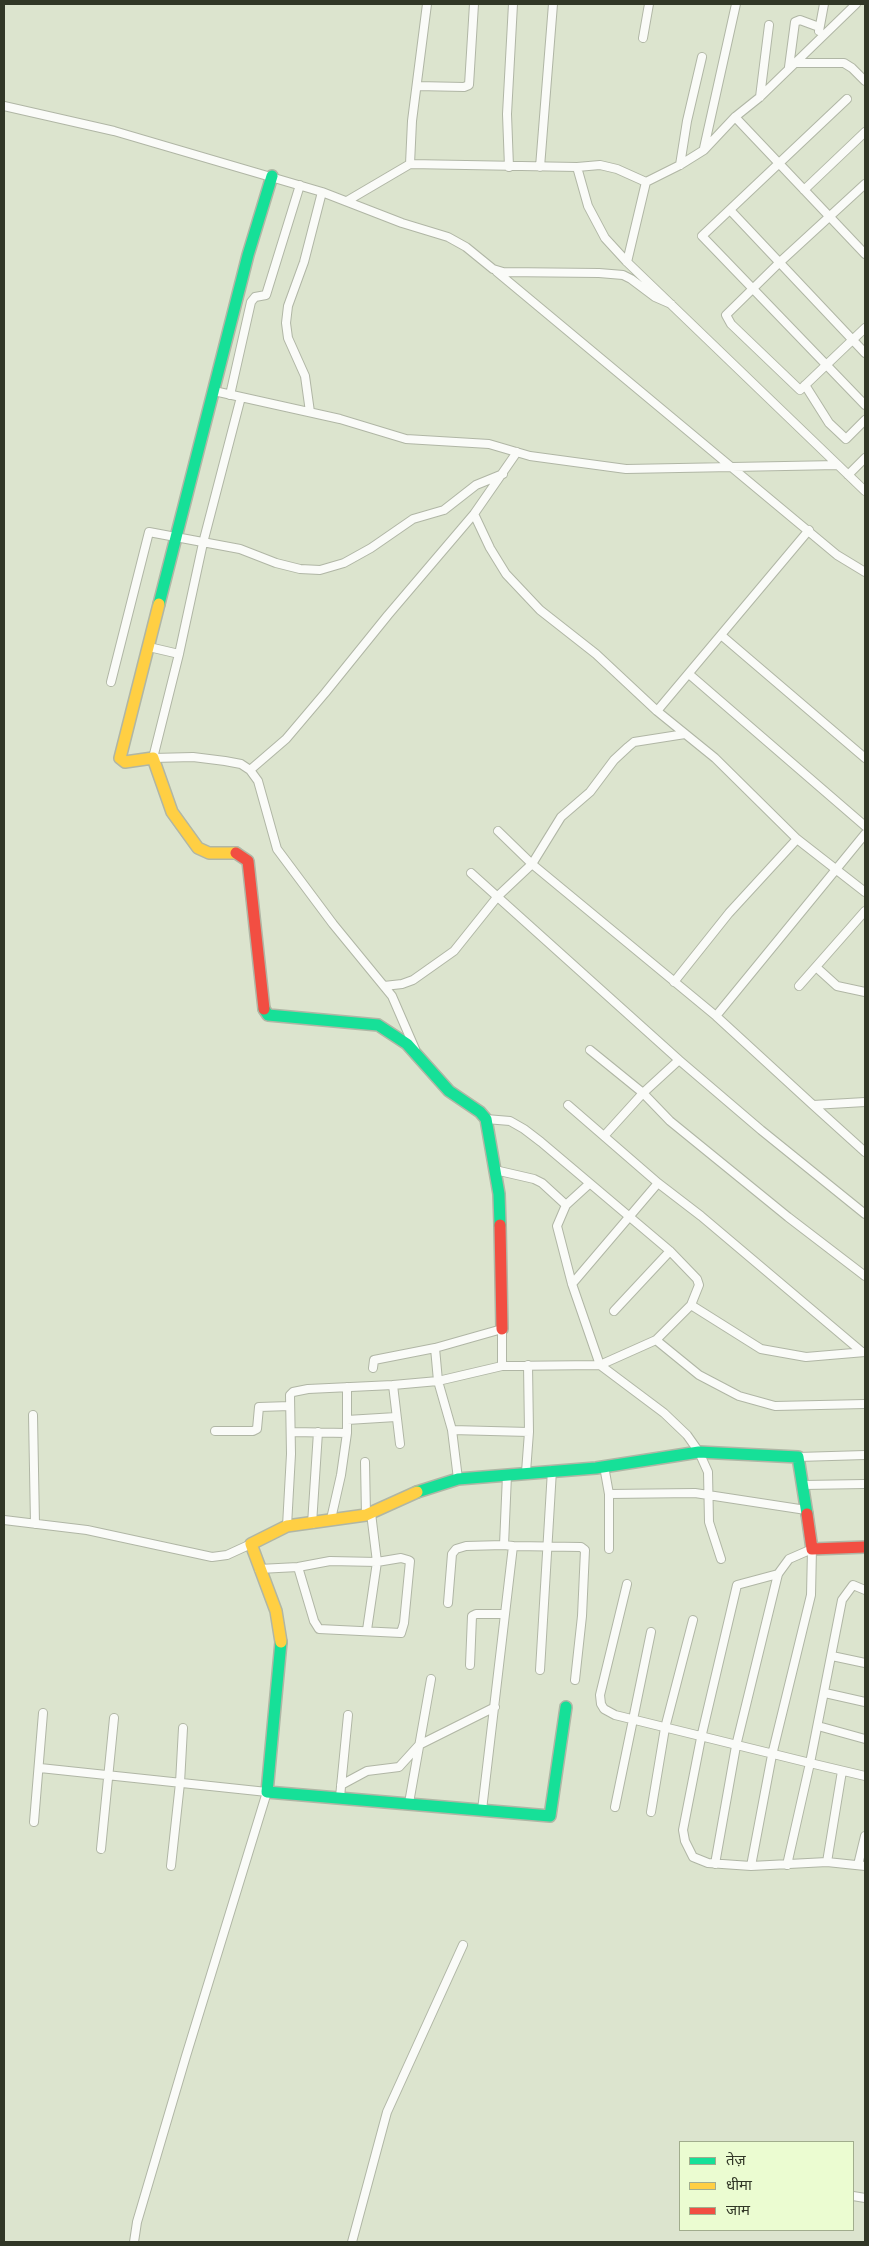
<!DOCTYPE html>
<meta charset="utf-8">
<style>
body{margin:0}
#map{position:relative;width:869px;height:2246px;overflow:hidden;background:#dce4ce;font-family:Rubik,"Noto Sans Devanagari",sans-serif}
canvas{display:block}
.frame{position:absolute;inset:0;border:5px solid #313726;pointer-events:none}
.legend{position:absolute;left:679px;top:2141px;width:175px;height:90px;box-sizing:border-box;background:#ebfcd1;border:1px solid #a1ad8d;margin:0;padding:6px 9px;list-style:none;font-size:15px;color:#313726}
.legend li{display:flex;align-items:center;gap:10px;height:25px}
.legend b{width:25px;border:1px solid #a1ad8d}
</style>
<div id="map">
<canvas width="869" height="2246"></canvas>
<div class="frame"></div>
<ul class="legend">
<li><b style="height:6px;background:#16e098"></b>तेज़</li>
<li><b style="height:6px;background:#ffcf43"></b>धीमा</li>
<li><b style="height:6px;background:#f24e42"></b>जाम</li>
</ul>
</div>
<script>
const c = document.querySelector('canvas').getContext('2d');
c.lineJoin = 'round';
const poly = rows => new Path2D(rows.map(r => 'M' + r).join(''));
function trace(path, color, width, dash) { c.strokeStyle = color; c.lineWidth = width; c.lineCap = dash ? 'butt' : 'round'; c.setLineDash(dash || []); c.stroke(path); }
const street = poly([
 [819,31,824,4],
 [643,38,649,4],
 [794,63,844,63,852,68,865,81],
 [789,67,795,22,800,20,819,27],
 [417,86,464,87,469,85,474,4],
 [760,97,769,25],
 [847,99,702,236,865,405],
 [4,106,114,131,322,192,402,223,448,237,466,247,493,269,503,272,599,273,623,275,631,279,655,297,671,304],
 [735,117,865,254],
 [704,148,736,4],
 [410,164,412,121,427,4],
 [680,165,687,121,702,57],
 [509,167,507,114,513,4],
 [540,167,553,4],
 [577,167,600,165,617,169,646,182],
 [865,184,780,262,726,315,731,324,800,390,865,328],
 [804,190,865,132],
 [347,201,410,164,577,167,588,206,605,238,627,262,865,491],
 [730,210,865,353],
 [627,262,646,182,680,165,704,150,735,117,760,97,856,4],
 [497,272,837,555,865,572],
 [805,385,829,423,846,439,865,420],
 [214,391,340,419,406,439,489,444,530,456,626,469,838,465],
 [230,395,251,302,255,297,266,295,300,185],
 [241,397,203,543,179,654,153,758,193,757,225,761,241,764,250,770,258,781,277,849,333,924,392,996,415,1049],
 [310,412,305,376,288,338,286,323,288,306,304,262,322,192],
 [848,475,865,458],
 [474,514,490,548,506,574,540,610,596,654,657,711,715,758,797,839,865,892],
 [721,635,865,758],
 [149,647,179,654],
 [689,674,865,826],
 [111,682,149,532,240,549,276,563,300,569,320,570,344,563,371,548,413,519,444,510,476,485,503,474],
 [657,711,809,530],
 [250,770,286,739,325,693,388,615,474,514,517,452],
 [498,831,532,864,716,1016,813,1105,865,1102],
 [471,873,679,1060],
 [816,967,837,986,865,992],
 [674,982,729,913,797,839],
 [384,986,402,984,413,980,454,951,498,896,532,864,561,817,590,792,614,760,628,747,634,742,685,734],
 [799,986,865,911],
 [716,1016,865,834],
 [590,1050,643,1093,605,1135],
 [568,1105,658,1183,701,1216,862,1352],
 [813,1105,865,1152],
 [486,1119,510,1121,524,1129,541,1142,670,1251,697,1279,699,1285,691,1305,761,1349,806,1357,865,1352],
 [495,1170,534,1179,542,1183,566,1205],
 [589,1184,566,1205,557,1226,572,1284,600,1365,656,1340,691,1305],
 [865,1214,761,1130,679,1060,643,1093,670,1121,788,1217,865,1276],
 [572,1284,658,1183],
 [614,1311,670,1251],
 [656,1340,699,1375,739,1396,775,1406,865,1404],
 [373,1368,374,1360,435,1348],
 [393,1385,400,1444],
 [33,1415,35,1524],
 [347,1420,396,1417],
 [452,1430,529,1432],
 [215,1431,253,1431,257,1429,259,1407,290,1406],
 [292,1432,347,1433],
 [798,1457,865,1455],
 [365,1462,366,1515],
 [604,1466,609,1494,609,1549],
 [526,1472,529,1432,528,1365],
 [458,1479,452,1430,438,1381,502,1366,600,1365,664,1413,687,1435,699,1452,708,1472,709,1522,721,1559],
 [803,1485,865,1484],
 [609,1494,695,1493,806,1510],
 [331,1519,341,1475,347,1433,347,1387],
 [4,1520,87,1530,212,1557,227,1555,251,1544],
 [312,1524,318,1432],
 [287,1526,291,1454,290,1395,293,1392,308,1389,393,1385,438,1381,435,1348,502,1329,502,1366],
 [513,1546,581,1547,585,1550,582,1616,575,1680],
 [259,1569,298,1567,330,1561,377,1562,401,1558,408,1560,410,1561,404,1623,401,1633,319,1629,314,1621,298,1567],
 [778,1574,737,1585,701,1738,683,1830,685,1841,693,1857,708,1863,751,1866,827,1862,865,1866],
 [627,1584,600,1695,601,1704,604,1709,615,1715,810,1763,787,1865],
 [865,1590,853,1585,842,1600,810,1763,865,1776],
 [448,1603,452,1554,456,1549,466,1546,504,1545],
 [367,1630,377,1562,371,1513],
 [832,1656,865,1663],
 [470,1665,472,1616,476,1614,505,1614],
 [540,1670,552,1470],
 [825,1693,865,1702],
 [818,1726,865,1739],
 [40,1768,267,1792,186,2056,137,2222,134,2242],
 [341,1785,367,1771,399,1767,419,1745,495,1707],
 [340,1797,348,1715],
 [409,1803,431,1679],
 [615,1807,651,1632],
 [482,1810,513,1546,504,1545,507,1475],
 [651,1812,665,1728,693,1620],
 [34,1822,43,1713],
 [101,1849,114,1718],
 [827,1862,842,1771],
 [715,1864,736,1746,778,1574,789,1559,812,1549,811,1595,772,1755,751,1866],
 [858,1865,865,1836],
 [171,1866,180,1783,183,1728],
 [853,2196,865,2198],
 [352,2242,387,2112,463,1945]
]);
const fast = poly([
 [159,604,248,255,272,176],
 [264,1009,268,1015,378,1025,407,1044,449,1091,480,1112,486,1119,499,1194,500,1225],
 [417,1492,458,1479,596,1468,699,1452,798,1457,807,1514],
 [281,1642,267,1792,550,1816,566,1707]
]);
const slow = poly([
 [159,604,120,758,125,762,153,758,172,812,198,848,209,853,236,853],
 [281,1642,276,1611,251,1544,287,1526,366,1515,417,1492]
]);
const jam = poly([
 [236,853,248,861,264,1009],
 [500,1225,502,1329],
 [807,1514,812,1549,865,1547]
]);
trace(street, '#b0b6a5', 10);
trace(fast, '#b0b6a5', 14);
trace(slow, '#b0b6a5', 14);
trace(jam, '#b0b6a5', 14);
trace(street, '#fafbf8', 8);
trace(fast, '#16e098', 11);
trace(slow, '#ffcf43', 11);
trace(jam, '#f24e42', 11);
</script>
